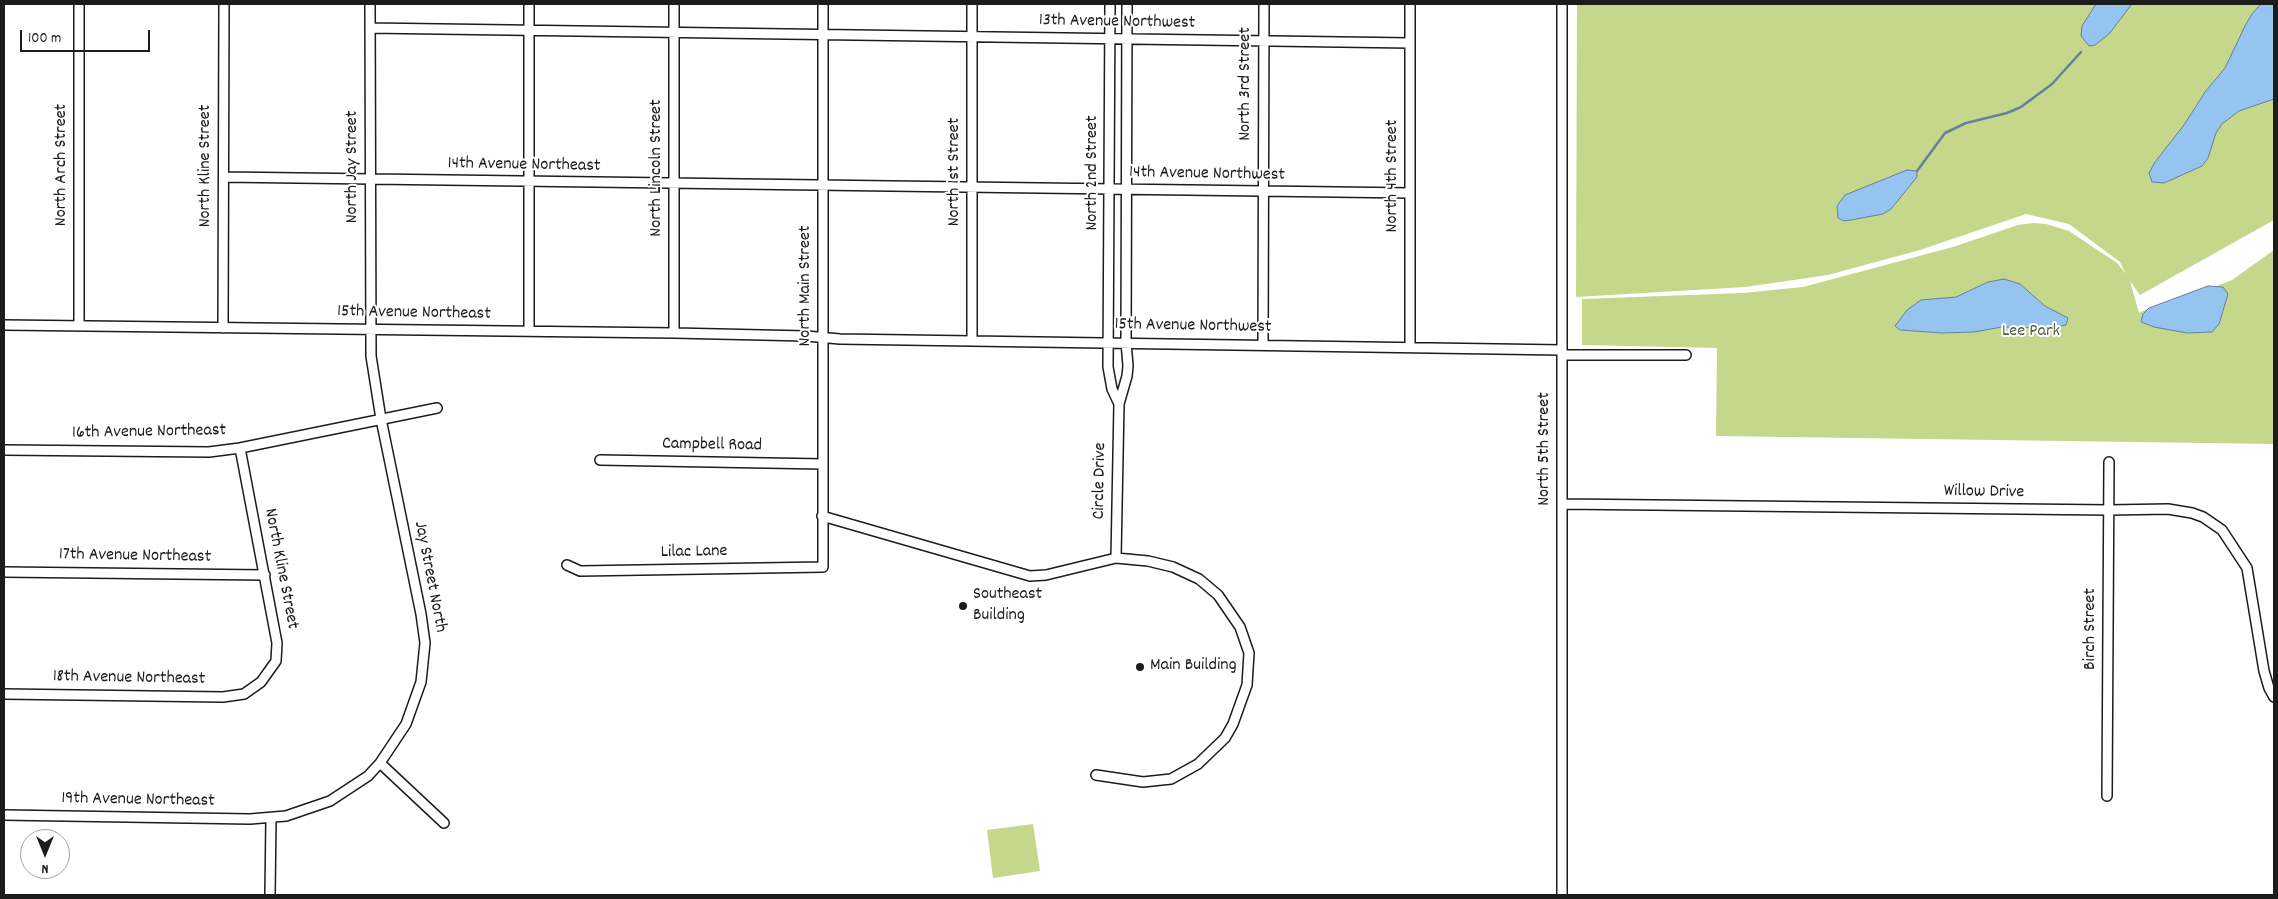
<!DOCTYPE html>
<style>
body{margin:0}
#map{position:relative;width:2278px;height:899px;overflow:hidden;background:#fff;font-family:Dekko,sans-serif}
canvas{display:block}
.frame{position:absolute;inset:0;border:5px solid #1c1c1c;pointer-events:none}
.north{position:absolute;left:20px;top:829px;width:50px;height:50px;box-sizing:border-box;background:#fff;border:1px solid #a4a4a4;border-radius:50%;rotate:180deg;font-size:14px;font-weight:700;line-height:20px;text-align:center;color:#1c1c1c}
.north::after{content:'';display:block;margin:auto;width:18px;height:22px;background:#1c1c1c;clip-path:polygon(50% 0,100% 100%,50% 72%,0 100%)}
.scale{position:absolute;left:20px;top:30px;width:130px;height:22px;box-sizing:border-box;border:2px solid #1c1c1c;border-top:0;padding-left:6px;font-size:15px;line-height:18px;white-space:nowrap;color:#1c1c1c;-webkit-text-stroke:4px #fff;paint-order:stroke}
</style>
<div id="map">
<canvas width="2278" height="899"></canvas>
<div class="frame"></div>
<div class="north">N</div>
<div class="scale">100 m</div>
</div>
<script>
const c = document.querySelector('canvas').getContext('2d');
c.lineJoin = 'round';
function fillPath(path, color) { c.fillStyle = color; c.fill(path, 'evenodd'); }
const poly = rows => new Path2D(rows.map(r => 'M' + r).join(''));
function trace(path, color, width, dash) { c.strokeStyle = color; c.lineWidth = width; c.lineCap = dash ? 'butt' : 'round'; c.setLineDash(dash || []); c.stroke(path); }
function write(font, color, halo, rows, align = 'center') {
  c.font = font + ' Dekko,sans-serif'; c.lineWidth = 4; c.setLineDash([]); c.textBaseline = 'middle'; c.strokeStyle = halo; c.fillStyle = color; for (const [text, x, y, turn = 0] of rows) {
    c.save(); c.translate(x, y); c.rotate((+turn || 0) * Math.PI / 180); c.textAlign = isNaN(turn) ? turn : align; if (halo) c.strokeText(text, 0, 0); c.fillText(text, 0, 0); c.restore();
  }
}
const green = poly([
 [1577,4,2274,4,2274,220,2140,295,2130,281,2139,313,2149,308,2144,314,2232,280,2274,250,2274,444,1716,436,1717,348,1582,345,1582,299,1743,293,1803,287,1953,247,2018,225,2033,223,2046,224,2069,231,2117,263,2126,274,2120,262,2069,224,2026,214,1920,250,1828,275,1745,287,1576,297],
 [1033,824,1040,871,993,878,987,830]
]);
const water = poly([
 [2096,4,2132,4,2109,34,2095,45,2089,46,2081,36,2082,26,2096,4],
 [2261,4,2274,4,2274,99,2239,111,2222,124,2216,133,2208,158,2202,166,2164,183,2152,182,2149,173,2155,162,2184,125,2205,92,2225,68,2245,26,2252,14,2261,4],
 [1907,170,1917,171,1917,177,1891,209,1883,214,1851,220,1844,221,1838,218,1837,206,1845,195,1907,170],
 [2004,279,2020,284,2045,306,2068,318,2066,325,2049,328,2002,327,1974,332,1942,333,1900,330,1895,326,1907,310,1921,300,1956,297,1988,282,2004,279],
 [2208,286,2223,287,2228,294,2219,324,2212,332,2187,333,2154,327,2141,322,2143,314,2149,308,2208,286]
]);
const stream = poly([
 [1917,171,1945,133,1966,123,2007,113,2021,107,2052,84,2081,52]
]);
const minor = poly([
 [529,4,529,331],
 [1110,4,1108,367,1112,389,1119,404],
 [370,28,1410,43],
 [224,177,1410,193],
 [4,325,674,333,806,336,840,339,1562,350],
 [79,326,79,4],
 [223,328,224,4],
 [674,333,674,4],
 [972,341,972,4],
 [1263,344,1264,4],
 [1410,347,1410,4],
 [1562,355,1686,355],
 [4,450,209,452,240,448,437,408],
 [600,460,823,464],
 [1562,504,2109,510,2168,509,2192,513,2203,517,2222,530,2247,568,2264,671,2269,688,2274,697],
 [822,516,1030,576,1046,575,1116,558,1148,561,1173,567,1199,579,1218,595,1240,627,1249,653,1247,685,1233,724,1225,738,1198,764,1171,779,1143,782,1096,775],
 [1116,558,1119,404,1127,376,1128,366,1126,342,1127,4],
 [567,565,580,571,823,567,823,4],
 [4,572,265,575],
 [4,694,223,697,244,694,261,682,276,661,277,643,240,448],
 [380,763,444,823],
 [2107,796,2109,462],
 [4,815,250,819,286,816,330,801,368,776,380,763,406,724,421,682,425,643,421,614,381,419,371,356,370,4],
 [270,895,271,818],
 [1562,895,1562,4]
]);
const markers = [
 [963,606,5,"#1c1c1c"],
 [1140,667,5,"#1c1c1c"]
];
const streetNames = [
 ["13th Avenue Northwest",1117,23,1],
 ["North 3rd Street",1247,84,-90],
 ["North Arch Street",63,165,-90],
 ["North Kline Street",207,166,-90],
 ["14th Avenue Northeast",524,166,1],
 ["North Jay Street",354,167,-90],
 ["North Lincoln Street",658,168,-90],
 ["North 1st Street",956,172,-90],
 ["North 2nd Street",1094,173,-90],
 ["14th Avenue Northwest",1207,175,1],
 ["North 4th Street",1394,176,-90],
 ["North Main Street",807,286,-90],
 ["15th Avenue Northeast",414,314,1],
 ["15th Avenue Northwest",1193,327,1],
 ["16th Avenue Northeast",149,433,-1],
 ["Campbell Road",712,446,1],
 ["North 5th Street",1546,449,-90],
 ["Circle Drive",1101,481,-89],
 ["Willow Drive",1984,493,1],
 ["Lilac Lane",694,553,-1],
 ["17th Avenue Northeast",135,557,1],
 ["North Kline Street",280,569,79],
 ["Jay Street North",429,577,79],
 ["Birch Street",2092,629,-90],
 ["18th Avenue Northeast",129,679,1],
 ["19th Avenue Northeast",138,801,1]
];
const parkNames = [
 ["Lee Park",2031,333]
];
const poiNames = [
 ["Southeast",973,596],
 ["Building",973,617],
 ["Main Building",1150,667]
];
fillPath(green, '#c5d78b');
fillPath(water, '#95c4f0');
trace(water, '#65819b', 1);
trace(stream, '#65819b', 2.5);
trace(minor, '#1c1c1c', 12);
trace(minor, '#fff', 9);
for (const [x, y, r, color] of markers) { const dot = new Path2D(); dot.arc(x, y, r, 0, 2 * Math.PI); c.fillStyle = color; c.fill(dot); trace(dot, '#fff', 2); }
write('18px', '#1c1c1c', '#fff', streetNames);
write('18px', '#575d43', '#fff', parkNames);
write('18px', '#1c1c1c', '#fff', poiNames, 'left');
</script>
